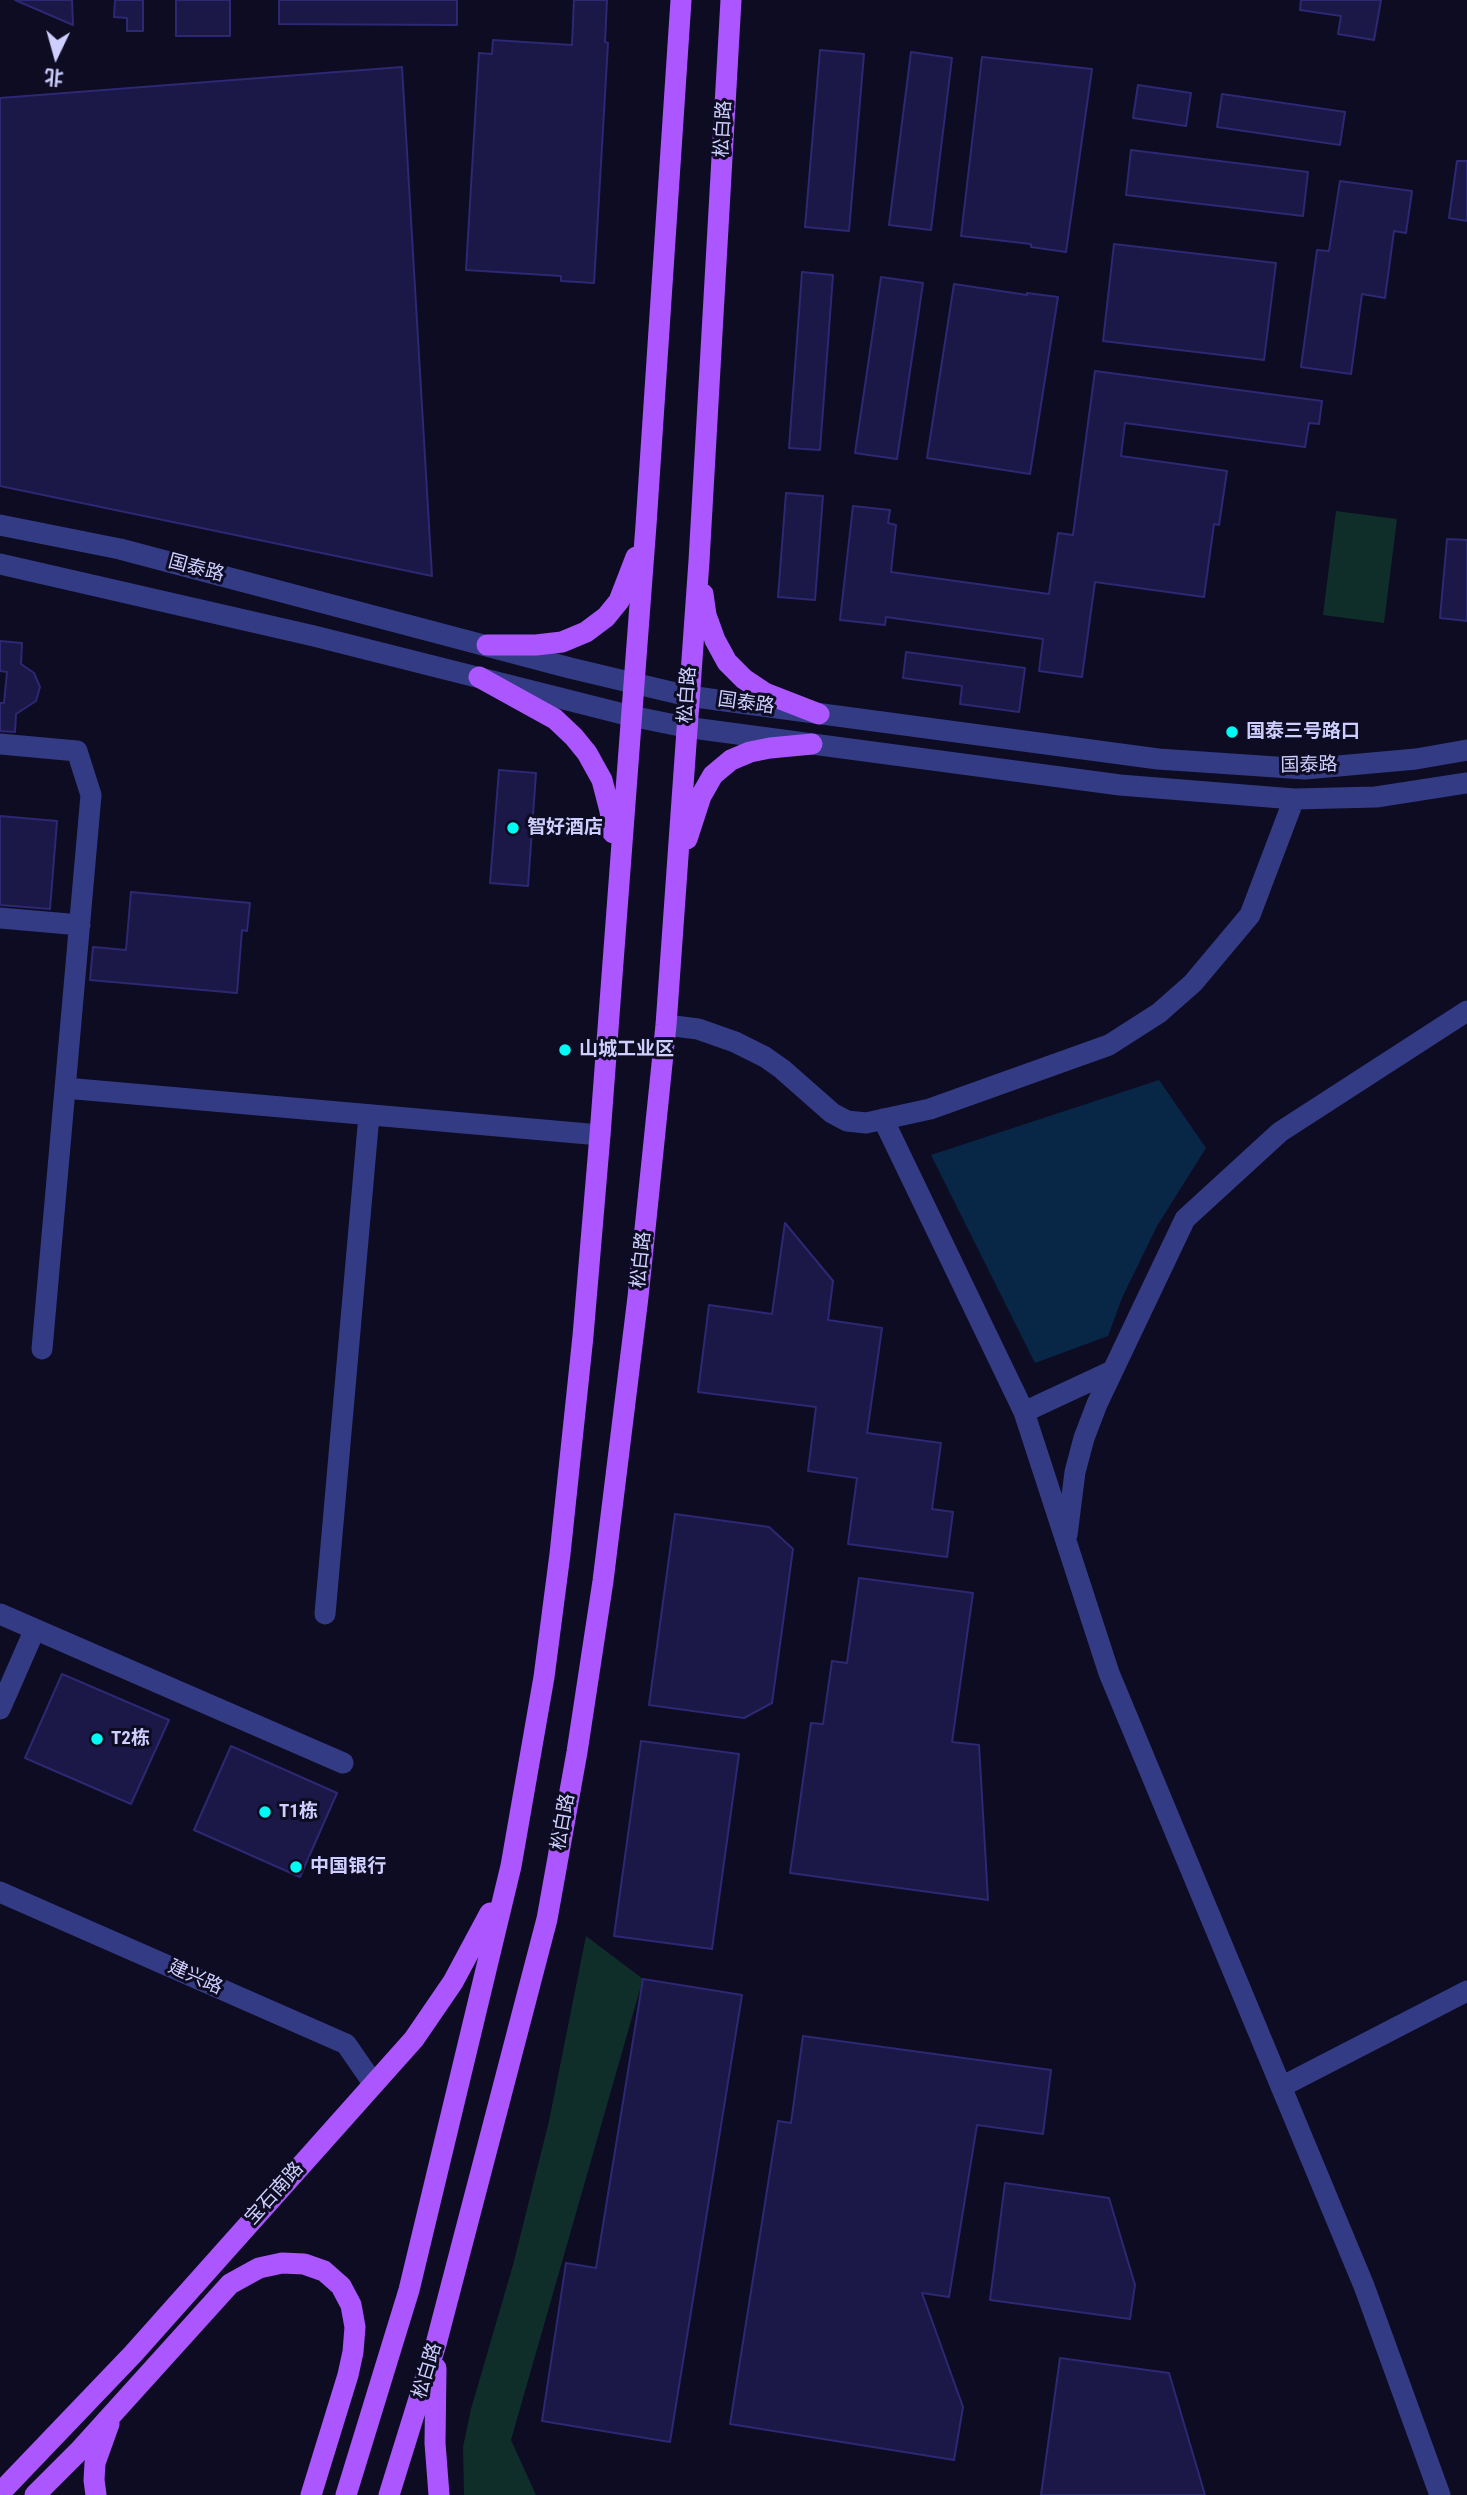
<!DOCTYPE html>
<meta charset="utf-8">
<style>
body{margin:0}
#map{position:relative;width:1467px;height:2495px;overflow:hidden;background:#0e0c23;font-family:"Roboto Condensed","Noto Sans SC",sans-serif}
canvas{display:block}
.north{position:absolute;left:21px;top:21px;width:70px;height:70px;-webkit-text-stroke:5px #0e0c23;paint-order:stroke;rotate:185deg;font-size:19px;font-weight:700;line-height:28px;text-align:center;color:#cfcfff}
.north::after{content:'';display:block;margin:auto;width:24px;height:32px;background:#cfcfff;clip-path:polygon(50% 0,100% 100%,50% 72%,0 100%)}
</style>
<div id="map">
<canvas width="1467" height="2495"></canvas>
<div class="north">北</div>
</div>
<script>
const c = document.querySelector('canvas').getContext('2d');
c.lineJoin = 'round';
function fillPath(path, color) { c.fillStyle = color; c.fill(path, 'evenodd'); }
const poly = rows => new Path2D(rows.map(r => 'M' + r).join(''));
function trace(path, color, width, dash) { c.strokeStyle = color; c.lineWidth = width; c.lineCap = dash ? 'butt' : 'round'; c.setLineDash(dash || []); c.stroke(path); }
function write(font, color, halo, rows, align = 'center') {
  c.font = font + ' "Roboto Condensed","Noto Sans SC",sans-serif'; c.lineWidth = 6; c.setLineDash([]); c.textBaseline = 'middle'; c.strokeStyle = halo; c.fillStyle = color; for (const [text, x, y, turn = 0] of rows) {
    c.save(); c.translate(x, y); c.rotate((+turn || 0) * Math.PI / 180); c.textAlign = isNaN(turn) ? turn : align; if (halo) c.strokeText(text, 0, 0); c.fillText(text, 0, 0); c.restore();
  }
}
const green = poly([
 [1336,511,1397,519,1384,623,1323,615],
 [586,1936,643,1979,511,2440,536,2495,464,2495,463,2447,471,2409,513,2265,549,2121]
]);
const water = poly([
 [1159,1080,1206,1148,1157,1226,1122,1298,1108,1336,1035,1363,931,1155]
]);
const building = poly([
 [15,0,72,0,73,25,15,0],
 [115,0,143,0,143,31,127,31,127,18,114,17,115,0],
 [176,0,230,0,230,36,176,36,176,0],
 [279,0,457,0,457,25,279,24,279,0],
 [574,0,607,0,605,42,608,43,594,283,561,281,561,276,466,270,479,53,492,54,493,40,572,45,574,0],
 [1301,0,1381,0,1374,40,1338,34,1341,16,1300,10,1301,0],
 [820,50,864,54,849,231,805,227,820,50],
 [911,52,952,58,931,230,889,225,911,52],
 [982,57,1092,69,1066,252,1031,247,1031,244,961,236,982,57],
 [402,67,432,576,0,486,0,98,402,67],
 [1138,85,1191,93,1186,126,1133,118,1138,85],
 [1222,94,1345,112,1340,145,1217,127,1222,94],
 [1131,150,1308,172,1303,216,1126,195,1131,150],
 [1457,161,1467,161,1467,221,1449,218,1457,161],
 [1340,181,1412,191,1406,233,1394,231,1385,298,1362,294,1351,374,1301,367,1317,250,1329,251,1340,181],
 [1114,244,1276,263,1264,360,1103,341,1114,244],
 [802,272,833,275,820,450,789,448,802,272],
 [881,277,923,283,897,459,855,453,881,277],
 [954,284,1027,295,1027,293,1058,297,1030,474,927,458,954,284],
 [1095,371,1322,401,1319,424,1309,423,1305,447,1125,423,1121,456,1227,471,1219,525,1214,524,1204,597,1095,582,1082,677,1039,671,1043,639,886,617,885,625,840,620,853,506,890,510,888,523,896,525,891,572,1049,594,1058,533,1073,535,1095,371],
 [786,493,823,496,815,600,778,597,786,493],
 [1447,539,1467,540,1467,621,1440,618,1447,539],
 [0,641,22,643,21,664,34,673,40,687,36,701,16,714,15,732,0,731,0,703,4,703,7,672,0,671,0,641],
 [906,652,1025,668,1019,712,960,704,962,686,903,678,906,652],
 [499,770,536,773,528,886,490,883,499,770],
 [0,816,57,821,50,909,0,905,0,816],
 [131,892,250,903,247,931,242,930,237,993,90,980,93,947,126,950,131,892],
 [785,1223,833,1281,828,1320,882,1328,867,1433,941,1443,932,1509,953,1512,947,1557,848,1544,857,1478,808,1471,816,1407,698,1392,709,1305,772,1314,785,1223],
 [675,1514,769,1527,793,1549,772,1703,744,1718,649,1705,675,1514],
 [859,1578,973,1593,952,1742,979,1745,988,1900,790,1873,811,1723,823,1724,832,1661,847,1663,859,1578],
 [62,1674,169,1720,131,1804,25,1758,62,1674],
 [641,1741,739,1754,712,1949,614,1936,641,1741],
 [231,1746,337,1793,300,1877,194,1830,231,1746],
 [643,1979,742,1995,670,2442,542,2421,566,2263,596,2268,643,1979],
 [803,2036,1051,2070,1043,2134,977,2125,949,2297,922,2293,963,2407,954,2460,730,2424,778,2121,791,2123,803,2036],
 [1005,2183,1109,2198,1135,2285,1130,2319,990,2300,1005,2183],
 [1060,2358,1169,2373,1205,2495,1041,2495,1060,2358]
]);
const minor = poly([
 [0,525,120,549,570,668,688,696,1158,759,1305,769,1416,759,1467,750],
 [0,564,314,636,631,716,685,727,1120,785,1294,799,1376,797,1467,783],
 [0,744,77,751,91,795,42,1349],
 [0,918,80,925],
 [666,1025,698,1029,735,1042,765,1057,782,1069,832,1113,847,1121,866,1123,930,1109,1109,1045,1159,1013,1193,983,1250,915,1294,799],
 [65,1088,600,1135],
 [883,1119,1024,1412,1109,1673,1364,2286,1440,2495],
 [1024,1412,1112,1371],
 [1067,1535,1075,1472,1084,1438,1097,1404,1185,1219,1280,1132,1467,1011],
 [0,1614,343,1763],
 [325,1614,369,1115],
 [0,1709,35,1629],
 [0,1892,346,2044,373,2083],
 [1281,2087,1467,1991]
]);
const major = poly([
 [703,594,706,615,715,640,727,662,744,679,765,693,819,714],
 [487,645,536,645,562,642,586,632,606,617,619,601,636,557],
 [479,677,555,719,574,737,587,753,602,780,610,811,613,833],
 [687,839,701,796,713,775,731,760,750,752,770,748,812,744],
 [436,2368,435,2443,439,2495],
 [0,2493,133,2354,414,2039,453,1982,490,1913],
 [35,2495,79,2451,230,2284,259,2268,282,2263,304,2264,324,2271,341,2286,351,2305,355,2327,353,2352,348,2375,311,2495],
 [96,2495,94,2480,95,2463,109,2424],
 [346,2495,409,2290,511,1866,544,1677,560,1554,583,1336,600,1135,646,525,681,0],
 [389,2495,436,2344,547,1919,577,1752,603,1581,638,1297,666,1025,699,561,731,0]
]);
const markers = [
 [1232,732,7,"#00faf4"],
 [513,828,7,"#00faf4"],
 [565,1050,7,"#00faf4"],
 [97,1739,7,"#00faf4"],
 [265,1812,7,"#00faf4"],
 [296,1867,7,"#00faf4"]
];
const streetNames = [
 ["松白路",724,129,-87],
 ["国泰路",196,569,15],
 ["松白路",688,695,-86],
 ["国泰路",746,704,8],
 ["国泰路",1309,766,-1],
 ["松白路",642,1260,-84],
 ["松白路",564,1822,-80],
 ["建兴路",195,1978,24],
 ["宝石南路",275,2194,-48],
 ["松白路",428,2371,-73]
];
const poiNames = [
 ["国泰三号路口",1246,732],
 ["智好酒店",527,828],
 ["山城工业区",579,1050],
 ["T2栋",111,1739],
 ["T1栋",279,1812],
 ["中国银行",310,1867]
];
fillPath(green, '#0f2e29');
fillPath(water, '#082747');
fillPath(building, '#1b1746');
trace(building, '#2d2873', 2);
trace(minor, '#343b85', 21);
trace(major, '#ab56ff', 21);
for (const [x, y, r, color] of markers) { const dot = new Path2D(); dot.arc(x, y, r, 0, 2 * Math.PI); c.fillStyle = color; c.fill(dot); trace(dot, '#0e0c23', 2.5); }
write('19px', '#cfcfff', '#0e0c23', streetNames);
write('bold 19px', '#cfcfff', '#0e0c23', poiNames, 'left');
</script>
